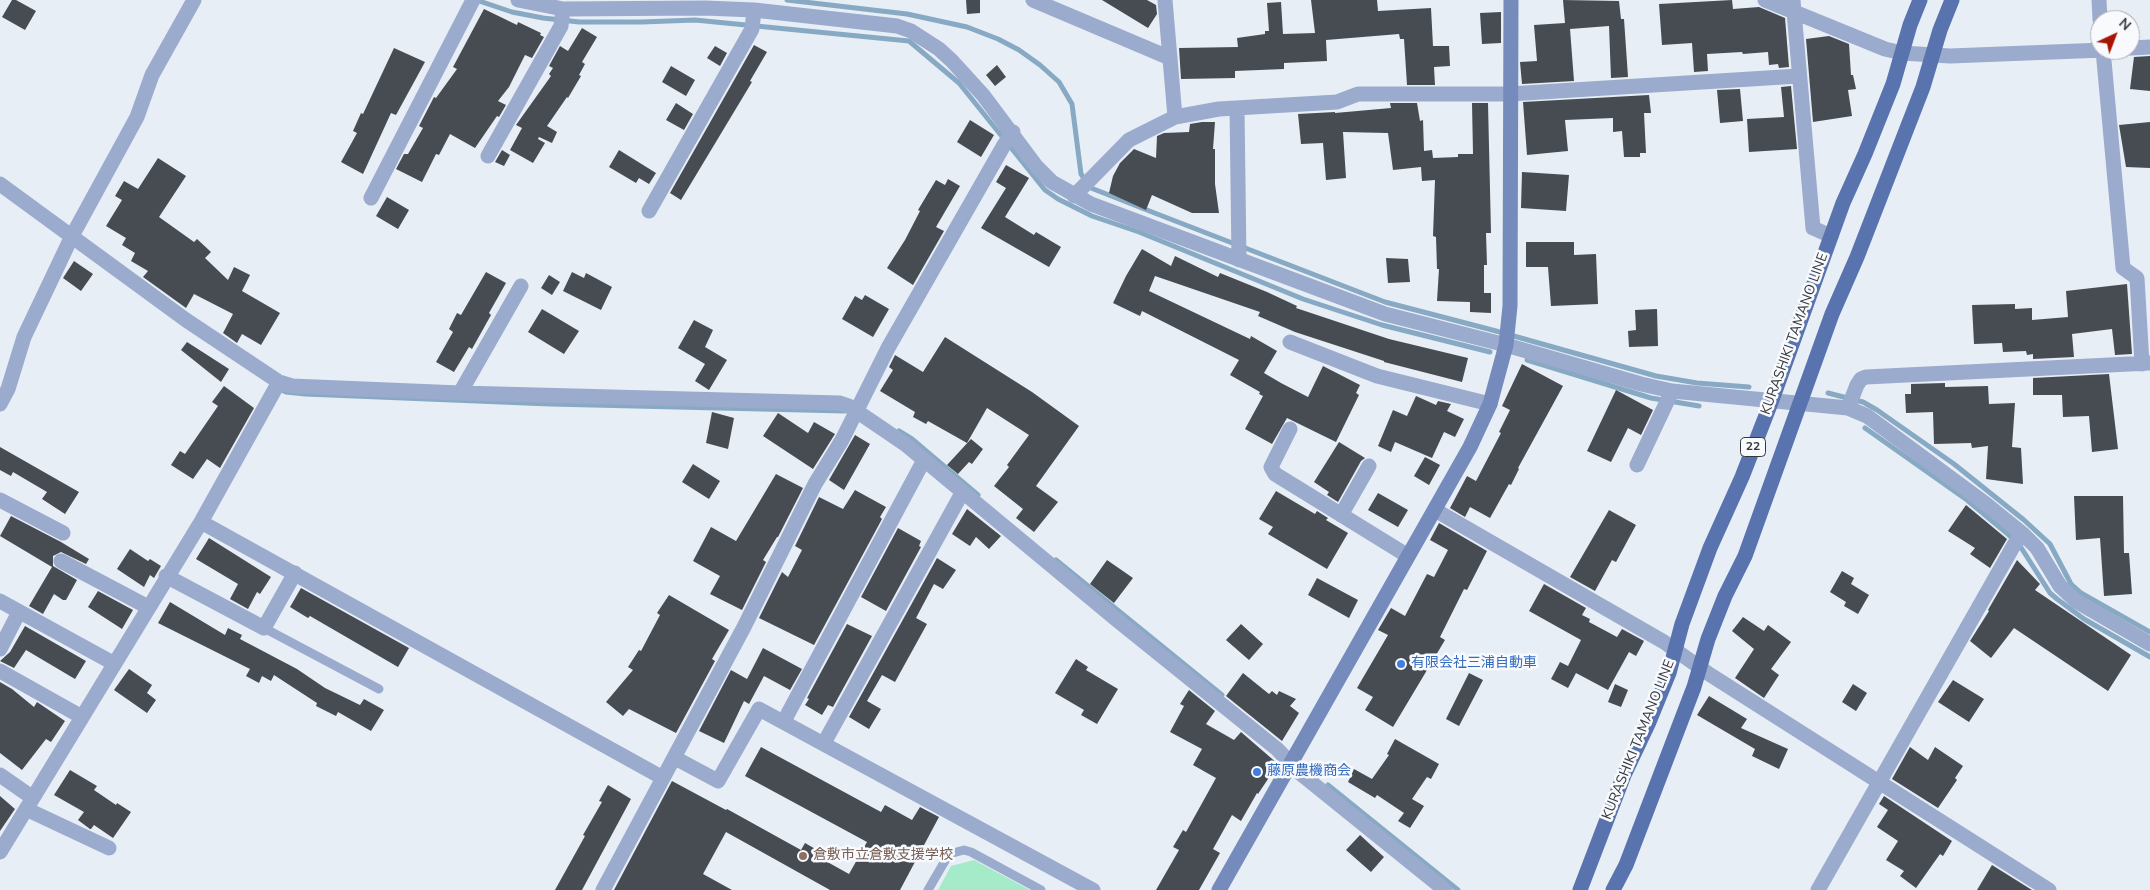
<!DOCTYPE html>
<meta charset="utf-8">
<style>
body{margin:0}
#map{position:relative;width:2150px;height:890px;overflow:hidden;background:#e7eef6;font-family:"Nunito Sans",sans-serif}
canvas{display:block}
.north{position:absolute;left:2090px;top:10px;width:50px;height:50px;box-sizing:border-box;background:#f8fafe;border:1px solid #aaacb0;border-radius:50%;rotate:43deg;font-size:14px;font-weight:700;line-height:20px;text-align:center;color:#35383b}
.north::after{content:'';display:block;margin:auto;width:18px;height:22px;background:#a81603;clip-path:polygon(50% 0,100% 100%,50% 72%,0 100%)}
</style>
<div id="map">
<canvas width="2150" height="890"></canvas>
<div class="north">N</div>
</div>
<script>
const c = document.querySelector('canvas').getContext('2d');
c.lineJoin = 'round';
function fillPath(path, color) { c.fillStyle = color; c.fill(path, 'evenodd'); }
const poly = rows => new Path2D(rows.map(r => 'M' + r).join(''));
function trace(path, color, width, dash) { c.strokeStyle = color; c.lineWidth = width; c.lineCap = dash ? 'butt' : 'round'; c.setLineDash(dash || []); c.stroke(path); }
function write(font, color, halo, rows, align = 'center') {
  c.font = font + ' "Nunito Sans","Noto Sans JP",sans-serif'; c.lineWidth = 5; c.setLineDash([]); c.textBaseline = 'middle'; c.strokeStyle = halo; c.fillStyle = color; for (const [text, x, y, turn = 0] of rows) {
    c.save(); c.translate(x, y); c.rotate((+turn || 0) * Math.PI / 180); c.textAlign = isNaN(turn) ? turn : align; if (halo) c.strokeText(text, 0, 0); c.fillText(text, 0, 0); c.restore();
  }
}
const green = poly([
 [974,860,1030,890,938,890,951,866]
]);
const stream = poly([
 [476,0,512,12,543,18,579,22,642,22,695,20,909,41,959,83,1045,190,1058,199,1092,216,1139,232,1303,299,1382,325,1490,352],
 [787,0,907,14,967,27,998,39,1019,50,1040,65,1059,82,1072,104,1081,174,1091,188,1152,212,1385,302,1496,331,1656,376,1697,383,1749,387],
 [1527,360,1651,398,1699,406],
 [280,389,286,392,305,394,550,404,845,411],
 [1828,393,1863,402,1877,410,1954,464,2024,520,2050,544,2071,584,2081,593,2150,632],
 [1865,428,1967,500,2009,535,2022,549,2050,593,2057,599,2084,619,2150,657],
 [899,431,912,439,978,495],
 [1056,560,1222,695],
 [1328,785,1458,890]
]);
const building = poly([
 [12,0,16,0,36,11,25,30,2,17],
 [966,0,980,0,980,13,967,14],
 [1102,0,1147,0,1156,5,1157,14,1148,28],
 [1311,0,1377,0,1378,11,1431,8,1433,46,1449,46,1450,66,1434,67,1435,85,1407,85,1404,39,1400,39,1399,34,1326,40,1327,61,1284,63,1284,69,1235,71,1235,78,1181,79,1179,48,1238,47,1237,38,1265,34,1265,31,1269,31,1267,3,1281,2,1283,34,1315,33],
 [1563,0,1619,1,1621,19,1624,19,1628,77,1611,78,1609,26,1570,29,1574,81,1522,84,1520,62,1537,61,1534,25,1565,23],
 [1732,0,1733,9,1759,7,1785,18,1789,67,1779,68,1778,64,1769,65,1768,52,1743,54,1742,52,1707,54,1708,71,1694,72,1692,43,1662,45,1659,4],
 [484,9,517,25,518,22,541,33,540,35,544,37,532,58,525,55,509,87,498,101,506,105,499,117,497,116,475,148,450,134,439,155,436,154,422,182,396,169,404,154,408,154,423,128,419,126,434,97,436,98,457,69,453,67],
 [1501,12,1501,43,1482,44,1480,13],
 [582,28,597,37,582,62,585,64,579,75,581,76,568,98,567,97,547,126,557,132,552,143,539,137,538,139,545,143,533,163,510,150,522,128,516,125,551,76,549,74,553,68,549,66,560,46,568,51],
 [1829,36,1849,44,1851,75,1853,75,1856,89,1848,90,1852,116,1813,122,1806,39],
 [754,45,767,52,750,81,752,82,681,200,670,193],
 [715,46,727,53,720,66,707,58],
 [394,48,425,62,396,115,391,113,363,174,341,162,357,133,353,131,361,113,363,114],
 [2150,56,2150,91,2130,89,2134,57],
 [997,65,1006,77,995,86,986,75],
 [671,66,695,80,686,96,662,82],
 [1791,86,1797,149,1749,152,1747,119,1784,117,1781,87],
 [1740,89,1743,121,1720,123,1717,90],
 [1649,95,1651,113,1644,113,1646,153,1640,153,1640,157,1624,157,1622,131,1613,132,1613,118,1565,120,1568,151,1527,155,1523,102],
 [676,103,693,114,684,130,666,120],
 [1390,103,1417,103,1420,121,1423,120,1424,151,1432,150,1433,158,1458,157,1458,154,1473,154,1472,103,1488,103,1491,233,1486,233,1487,265,1484,265,1484,293,1491,293,1491,313,1470,312,1470,302,1437,301,1439,269,1437,269,1436,237,1433,236,1435,180,1422,181,1421,167,1393,170,1388,133,1343,132,1346,178,1326,180,1323,143,1301,144,1298,114,1335,112,1335,113,1391,108],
 [970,120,994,135,981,157,957,142],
 [1202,122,1215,122,1213,149,1215,149,1215,184,1219,213,1192,213,1152,195,1146,210,1109,193,1113,176,1120,163,1134,149,1156,158,1157,136,1164,133,1189,132,1190,124],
 [2150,122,2150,168,2126,167,2119,125],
 [502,150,510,155,504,166,495,162],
 [619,150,656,173,649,184,639,178,636,183,609,167],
 [158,158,186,176,159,217,194,242,197,239,211,252,205,258,228,280,234,267,250,275,242,291,280,313,261,345,242,334,237,343,223,333,233,314,194,294,186,308,143,277,148,271,131,261,135,253,122,245,126,238,106,226,122,200,115,196,124,181,138,189],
 [1006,165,1029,178,1005,217,1034,235,1036,232,1061,247,1049,267,981,228,1006,188,996,182],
 [1522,172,1569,175,1566,211,1521,208],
 [948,179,960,186,936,227,944,231,913,285,887,268,905,240,920,211,918,210,936,180,945,185],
 [387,197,409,210,398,229,376,216],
 [1526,242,1574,242,1574,255,1596,254,1598,304,1551,306,1548,267,1526,267],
 [1142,249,1171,266,1175,256,1218,277,1220,273,1267,292,1297,306,1296,308,1389,339,1468,358,1462,382,1384,362,1384,361,1295,332,1258,316,1260,312,1155,276,1149,291,1250,339,1251,336,1277,351,1264,373,1281,383,1308,397,1323,366,1360,385,1356,393,1359,395,1336,442,1287,418,1272,444,1245,429,1263,396,1259,394,1260,392,1230,375,1239,360,1142,311,1140,316,1113,303,1126,276],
 [1386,258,1408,259,1410,282,1388,283],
 [74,261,93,274,81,291,63,278],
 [486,272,506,283,489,313,491,315,472,349,469,347,454,372,436,362,453,332,449,329,457,313,461,315],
 [572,272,584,278,586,273,612,287,601,310,563,291],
 [549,275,560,282,552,295,541,288],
 [2127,284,2132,354,2115,355,2112,329,2072,334,2074,357,2033,359,2033,354,2027,355,2026,351,2003,352,2002,343,1974,344,1972,305,2015,304,2015,309,2032,308,2032,320,2068,317,2066,291],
 [865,295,889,309,873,337,842,319,855,296,862,300],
 [542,309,579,331,564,354,528,332],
 [1657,309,1658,346,1629,347,1628,331,1636,330,1635,310],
 [694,320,713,330,705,347,727,360,709,390,695,381,705,364,678,348],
 [945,337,1032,392,1079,426,1036,486,1058,502,1034,532,1016,518,1023,509,994,486,1009,467,1007,465,1029,435,987,408,967,443,928,421,926,424,913,417,915,412,880,391,893,370,889,367,895,355,923,372],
 [187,342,229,369,221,382,181,350],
 [1522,364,1563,386,1518,468,1519,469,1511,485,1509,484,1490,518,1470,507,1465,517,1450,508,1467,476,1476,481,1501,433,1499,432,1510,410,1502,406],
 [2109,374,2118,449,2092,452,2089,416,2063,417,2062,395,2033,395,2033,378],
 [1945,383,1945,387,1988,386,1989,404,2015,403,2012,447,2021,448,2023,484,1986,479,1988,446,1972,448,1971,443,1934,444,1933,412,1906,413,1905,394,1911,394,1911,384],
 [224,386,254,408,220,468,207,459,193,479,171,465,180,451,185,454,218,406,212,402],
 [1616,390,1653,410,1641,435,1628,428,1611,462,1587,451],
 [1416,396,1436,405,1438,401,1451,404,1447,411,1464,419,1455,437,1444,432,1432,458,1395,442,1391,452,1378,446,1393,410,1407,416],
 [712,412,734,418,728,449,706,443],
 [778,413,808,433,814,422,835,434,813,469,763,436],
 [855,435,870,444,844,490,829,480],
 [971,439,983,449,972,464,969,462,958,474,947,465],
 [1339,442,1365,458,1361,461,1338,502,1327,495,1329,492,1314,482],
 [0,447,79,492,65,514,42,499,47,492,13,472,11,476,0,470],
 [1425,457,1440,465,1429,485,1414,476],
 [693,464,720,481,709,499,682,482],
 [776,474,803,488,778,537,777,537,763,560,766,562,742,610,710,594,720,576,693,561,711,527,736,541],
 [855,490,886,507,880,517,882,519,814,645,759,618,782,572,788,577,802,550,795,546,819,497,843,509],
 [1276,491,1315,514,1317,511,1328,518,1326,520,1348,533,1327,569,1268,534,1273,527,1259,519],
 [1378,493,1408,510,1398,527,1368,510],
 [2074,496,2123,496,2124,553,2129,553,2132,594,2104,596,2100,538,2076,540],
 [1966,505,2007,539,1990,568,1970,554,1975,548,1948,531],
 [967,509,1001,536,989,549,976,537,970,546,952,534],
 [1609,510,1636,525,1616,562,1612,560,1595,591,1570,577],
 [11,516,61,542,89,559,86,564,61,552,53,556,53,566,77,580,66,600,63,600,54,594,43,614,29,606,52,567,0,536],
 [1439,523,1487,551,1467,590,1464,589,1440,637,1445,640,1393,727,1365,710,1373,697,1357,688,1388,635,1378,630,1391,608,1405,616,1427,574,1434,577,1448,550,1430,540],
 [898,528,921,541,919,546,921,547,886,611,861,597],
 [209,538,271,577,260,594,257,592,248,609,230,599,238,584,196,559],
 [130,549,148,561,150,559,161,566,154,578,150,575,144,587,117,569],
 [937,558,956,570,943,589,934,584,916,618,927,624,895,682,882,675,867,701,881,709,869,729,849,717],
 [1107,560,1133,578,1114,603,1090,584],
 [2017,560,2040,584,2035,590,2131,655,2108,691,2014,628,1991,658,1970,641,1989,611,1988,610],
 [1842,571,1854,578,1851,584,1869,595,1858,614,1844,606,1846,602,1830,592],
 [1317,578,1358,600,1349,618,1308,595],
 [1544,584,1586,608,1582,615,1590,619,1589,622,1617,637,1622,629,1644,641,1636,656,1629,652,1608,690,1576,673,1568,688,1551,679,1560,662,1568,666,1581,640,1529,611],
 [301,588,409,648,398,667,310,616,308,618,290,607],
 [98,591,133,610,122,629,88,607],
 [669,595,729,630,712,659,715,661,676,733,629,709,623,716,606,702,633,670,628,667,639,650,641,651,660,615,657,613],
 [170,602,225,635,228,628,242,635,240,639,297,669,325,688,360,705,364,699,384,710,371,731,338,712,336,716,316,706,317,703,274,675,271,681,262,676,259,683,246,676,250,669,158,623],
 [1743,617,1764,631,1768,625,1791,642,1771,669,1779,675,1764,698,1735,678,1754,649,1732,631],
 [847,624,872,636,833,707,828,705,822,715,805,705,809,699,807,698],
 [1241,624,1263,644,1249,660,1226,640],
 [25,626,86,661,75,679,26,650,14,668,0,661,10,652],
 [763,648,802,669,790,690,764,676,749,704,744,701,724,743,699,731,731,670,747,679],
 [1076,659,1088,667,1086,670,1118,689,1097,724,1081,715,1084,710,1055,693],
 [129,669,152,685,147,693,156,700,147,713,114,690],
 [1243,673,1269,694,1272,691,1277,695,1279,691,1296,699,1290,706,1299,713,1282,741,1226,696],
 [1469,673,1483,680,1459,726,1446,719],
 [1953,680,1984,699,1969,722,1938,702],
 [0,682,12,689,34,707,37,702,65,721,51,742,46,739,22,770,0,753],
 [1615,684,1628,690,1621,707,1608,702],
 [1853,684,1867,693,1856,711,1842,702],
 [1189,690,1215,711,1206,724,1234,740,1241,732,1278,764,1258,794,1257,793,1241,821,1232,815,1213,849,1220,853,1199,890,1156,890,1179,850,1173,847,1183,830,1186,832,1216,778,1193,765,1202,749,1170,732,1184,706,1180,704],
 [1709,696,1747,719,1741,728,1788,749,1779,769,1752,756,1755,749,1697,715],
 [1395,739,1439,764,1431,779,1427,777,1412,799,1424,806,1410,828,1398,821,1404,813,1377,795,1375,798,1348,782,1354,769,1372,779,1389,755,1387,754],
 [761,747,881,812,885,805,912,820,920,807,939,817,900,890,830,890,726,832,703,874,732,890,614,890,672,781,726,810,727,809,801,850,805,843,824,854,822,859,849,874,867,842,745,776],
 [1910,747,1928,760,1935,747,1963,766,1955,778,1957,780,1938,808,1892,779],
 [70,770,97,786,94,790,116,805,117,803,131,812,113,838,94,825,91,829,90,829,78,820,84,812,54,795],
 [608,785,631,799,582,890,555,890,585,836,583,835,602,802,599,801],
 [0,796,15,809,0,831],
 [1884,796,1952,841,1943,856,1940,854,1916,888,1900,876,1904,871,1886,860,1898,841,1877,827,1888,810,1879,804],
 [1360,835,1384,857,1371,872,1346,850],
 [1992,865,2032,890,1977,890]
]);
const lane = poly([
 [264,628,379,689],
 [928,890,949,854,964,850,971,852,1041,890]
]);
const street = poly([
 [518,0,563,9,705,8,754,10,897,26,911,31,939,49,952,61,983,95,1036,166,1052,182,1091,204,1385,314,1506,345,1641,384,1672,391,1848,408,1867,416,1986,504,2023,534,2037,548,2060,586,2076,601,2150,644],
 [1033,0,1170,58],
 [1165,0,1175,117],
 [1765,0,1885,49,1902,53,1950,56,2104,50],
 [1793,0,1813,228,1831,236],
 [2099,0,2100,20],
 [2130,48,2150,47],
 [2103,50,2123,268,2137,278,2142,364],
 [1237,108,1239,260],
 [488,156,561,26,563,9],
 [0,184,186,320,279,382,292,386,460,393,840,403,849,406,905,444,1117,620,1277,749,1301,774,1445,890],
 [1074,196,1129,140,1175,117,1219,109,1337,102,1358,94,1509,94,1799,76],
 [371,198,473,0],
 [649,211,752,29,754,10],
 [1290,342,1377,376,1490,404],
 [460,393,521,286],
 [0,404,8,389,24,337,72,236,137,117,152,75,194,0],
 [1848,408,1857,385,1861,379,1866,377,2150,363],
 [1290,429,1271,467,1275,474,1408,556],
 [1637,465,1672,391],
 [0,500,63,533],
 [1435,510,1664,642,1709,674,2049,890],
 [1341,515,1369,466],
 [201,522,663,778],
 [61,561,148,607],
 [166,576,264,628,295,573],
 [0,601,113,663],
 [0,649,19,612],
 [0,671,82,717],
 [784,721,924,460],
 [824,743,962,493],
 [675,758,718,781,759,709,1093,890],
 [0,775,33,798],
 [26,809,109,848],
 [0,852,201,522,279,382],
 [603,890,744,627,815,484,842,440,888,348,1004,145,1013,132],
 [1818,890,2014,545,2023,534]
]);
const secondary = poly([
 [1219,890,1470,447,1490,404,1506,345,1510,306,1511,0]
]);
const primary = poly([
 [1580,890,1624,775,1649,722,1669,673,1682,624,1710,548,1742,477,1772,400,1843,203,1865,154,1893,84,1910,25,1920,0],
 [1613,890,1626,865,1694,687,1708,639,1725,596,1745,556,1832,314,1857,257,1923,87,1940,30,1952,0]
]);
const markers = [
 [1401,664,5,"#3f7fe0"],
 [1257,772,5,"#3f7fe0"],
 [803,856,5,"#8d6e63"]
];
const shields = [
 [1753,447,25]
];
const shieldNames = [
 ["22",1753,447]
];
const streetNames = [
 ["KURASHIKI TAMANO LINE",1795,334,-70],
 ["KURASHIKI TAMANO LINE",1639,740,-68]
];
const shopNames = [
 ["有限会社三浦自動車",1411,664],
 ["藤原農機商会",1267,772]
];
const educationNames = [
 ["倉敷市立倉敷支援学校",813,856]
];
fillPath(green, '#a5eac9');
trace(stream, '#88a9c3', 5);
fillPath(building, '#474c53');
trace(lane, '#9babcd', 9);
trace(street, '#9babcd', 15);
trace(secondary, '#748bbb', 15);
trace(primary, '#5873ae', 15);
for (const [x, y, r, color] of markers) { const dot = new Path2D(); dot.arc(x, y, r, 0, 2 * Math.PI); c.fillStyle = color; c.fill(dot); trace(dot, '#f8fafe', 2); }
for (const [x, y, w] of shields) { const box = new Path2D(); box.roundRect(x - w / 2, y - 9.5, w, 19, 4); c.fillStyle = '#f8fafe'; c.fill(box); trace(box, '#35383b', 1); }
write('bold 12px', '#35383b', null, shieldNames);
write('14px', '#35383b', '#f8fafe', streetNames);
write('14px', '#366cbe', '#f8fafe', shopNames, 'left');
write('14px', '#785e54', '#f8fafe', educationNames, 'left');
</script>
